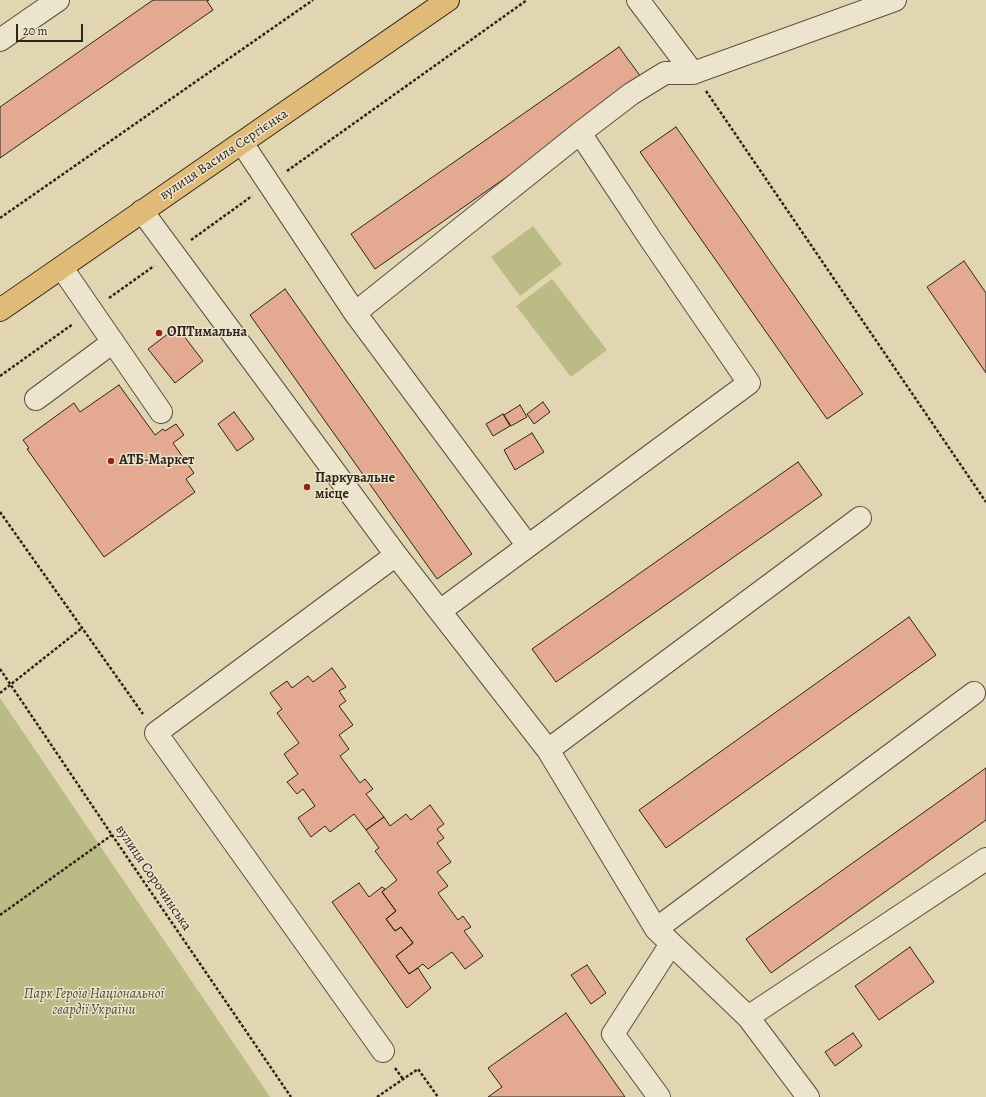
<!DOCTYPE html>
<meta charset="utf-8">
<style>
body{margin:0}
#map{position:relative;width:986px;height:1097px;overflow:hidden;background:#e1d6b1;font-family:Alegreya,serif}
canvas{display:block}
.scale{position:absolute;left:16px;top:24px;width:67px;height:18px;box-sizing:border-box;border:2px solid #2e241b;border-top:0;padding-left:5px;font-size:12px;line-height:14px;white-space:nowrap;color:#2e241b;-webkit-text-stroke:3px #ece4cc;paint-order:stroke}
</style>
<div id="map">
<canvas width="986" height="1097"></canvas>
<div class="scale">20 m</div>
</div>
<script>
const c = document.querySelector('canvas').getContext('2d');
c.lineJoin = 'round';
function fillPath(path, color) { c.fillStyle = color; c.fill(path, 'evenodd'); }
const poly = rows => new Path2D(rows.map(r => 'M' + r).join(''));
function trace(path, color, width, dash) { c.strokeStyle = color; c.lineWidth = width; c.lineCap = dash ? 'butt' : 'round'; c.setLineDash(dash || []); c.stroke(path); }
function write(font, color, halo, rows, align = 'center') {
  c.font = font + ' Alegreya,serif'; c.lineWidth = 3; c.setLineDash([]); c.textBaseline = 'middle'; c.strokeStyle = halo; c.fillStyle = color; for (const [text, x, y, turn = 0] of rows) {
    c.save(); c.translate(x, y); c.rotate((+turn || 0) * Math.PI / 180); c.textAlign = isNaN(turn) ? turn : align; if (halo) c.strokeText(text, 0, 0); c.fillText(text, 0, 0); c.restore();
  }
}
const green = poly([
 [533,226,562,264,520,296,491,257],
 [552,279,607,350,571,377,516,306],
 [0,698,270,1097,0,1097]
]);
const building = poly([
 [153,0,209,0,207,1,213,10,0,158,0,107,153,0],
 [619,47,644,81,375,269,351,234,619,47],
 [676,127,863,394,827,419,640,152,676,127],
 [964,261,986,293,986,373,927,287,964,261],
 [285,289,472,554,437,579,250,315,285,289],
 [177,327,203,361,175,383,148,349,177,327],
 [119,385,155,435,163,429,165,431,176,424,184,435,173,443,194,473,186,479,195,492,104,557,27,449,29,448,23,440,74,403,80,412,119,385],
 [543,402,550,412,534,424,527,414,543,402],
 [520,405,527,417,511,426,504,415,520,405],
 [234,412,254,439,237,451,218,424,234,412],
 [503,414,510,426,493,436,486,424,503,414],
 [532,433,544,452,515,470,504,450,532,433],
 [798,462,822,495,556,682,532,649,798,462],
 [909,617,936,655,666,848,639,810,909,617],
 [332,668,346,687,339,691,346,701,339,706,353,725,339,735,349,749,340,756,360,783,365,779,373,789,366,794,384,817,366,830,354,814,330,832,325,826,311,837,298,818,315,806,303,789,297,794,287,782,298,774,284,754,299,743,277,713,282,709,270,693,287,681,292,688,308,676,313,682,332,668],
 [986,768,986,820,771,973,746,939,986,768],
 [430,805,444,824,437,829,444,838,437,843,451,862,437,872,448,886,438,893,458,920,463,916,471,927,464,931,483,956,465,969,452,952,428,969,423,964,409,974,396,956,413,943,401,927,395,931,386,919,396,911,382,892,397,880,375,851,379,848,366,830,384,817,390,826,406,814,411,820,430,805],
 [359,883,369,897,382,887,385,889,382,892,396,911,386,919,395,931,401,927,413,943,396,956,409,974,418,968,431,988,407,1008,332,902,359,883],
 [910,947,934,982,879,1020,855,986,910,947],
 [587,965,606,993,591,1004,571,975,587,965],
 [566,1013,625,1097,488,1097,502,1087,488,1068,566,1013],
 [853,1033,862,1046,835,1066,825,1052,853,1033]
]);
const path = poly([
 [706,91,986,502],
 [287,171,527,0],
 [0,218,313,0],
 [191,240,252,196],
 [109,298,154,266],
 [0,376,73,324],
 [0,512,143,714],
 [0,669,112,835,291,1097],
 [0,693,82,628],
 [0,915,112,835],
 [395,1068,403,1079],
 [377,1097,418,1069,438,1097]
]);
const minor = poly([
 [638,0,693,73,895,0],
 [0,40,58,0],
 [580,133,631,94,665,73,693,73],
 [242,143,355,313],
 [142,211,396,555,548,750,656,929,748,1017,808,1097],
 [62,268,161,412],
 [36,399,113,342],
 [440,611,528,546,749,383,651,240,580,133,355,313,528,546],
 [548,750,860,518],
 [656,929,974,693],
 [748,1017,986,859],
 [383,1051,156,733,396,555],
 [659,1097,613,1034,671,944]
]);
const major = poly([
 [0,310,448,0]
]);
const markers = [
 [159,333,4,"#8f2418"],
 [111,461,4,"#8f2418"],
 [307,487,4,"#8f2418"]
];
const streetNames = [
 ["вулиця Василя Сергієнка",224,155,-34],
 ["вулиця Сорочинська",153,878,56]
];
const poiNames = [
 ["ОПТимальна",167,333],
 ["АТБ-Маркет",119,461],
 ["Паркувальне",315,479],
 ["місце",315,495]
];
const parkNames = [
 ["Парк Героїв Національної",94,995],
 ["гвардії України",94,1011]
];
fillPath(green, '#bbbb86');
fillPath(building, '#e3a991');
trace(building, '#2e241b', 1);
trace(minor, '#5b5040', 24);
trace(major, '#2e241b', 24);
trace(path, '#2e241b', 2.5, [3, 2]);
trace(minor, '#ece4cc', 22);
trace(major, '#e0bb78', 22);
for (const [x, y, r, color] of markers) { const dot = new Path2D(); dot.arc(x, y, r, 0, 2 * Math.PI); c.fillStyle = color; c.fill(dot); trace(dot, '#ece4cc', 1.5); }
write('14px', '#2e241b', '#ece4cc', streetNames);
write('bold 14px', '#2e241b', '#ece4cc', poiNames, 'left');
write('italic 14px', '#514a36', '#ece4cc', parkNames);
</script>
